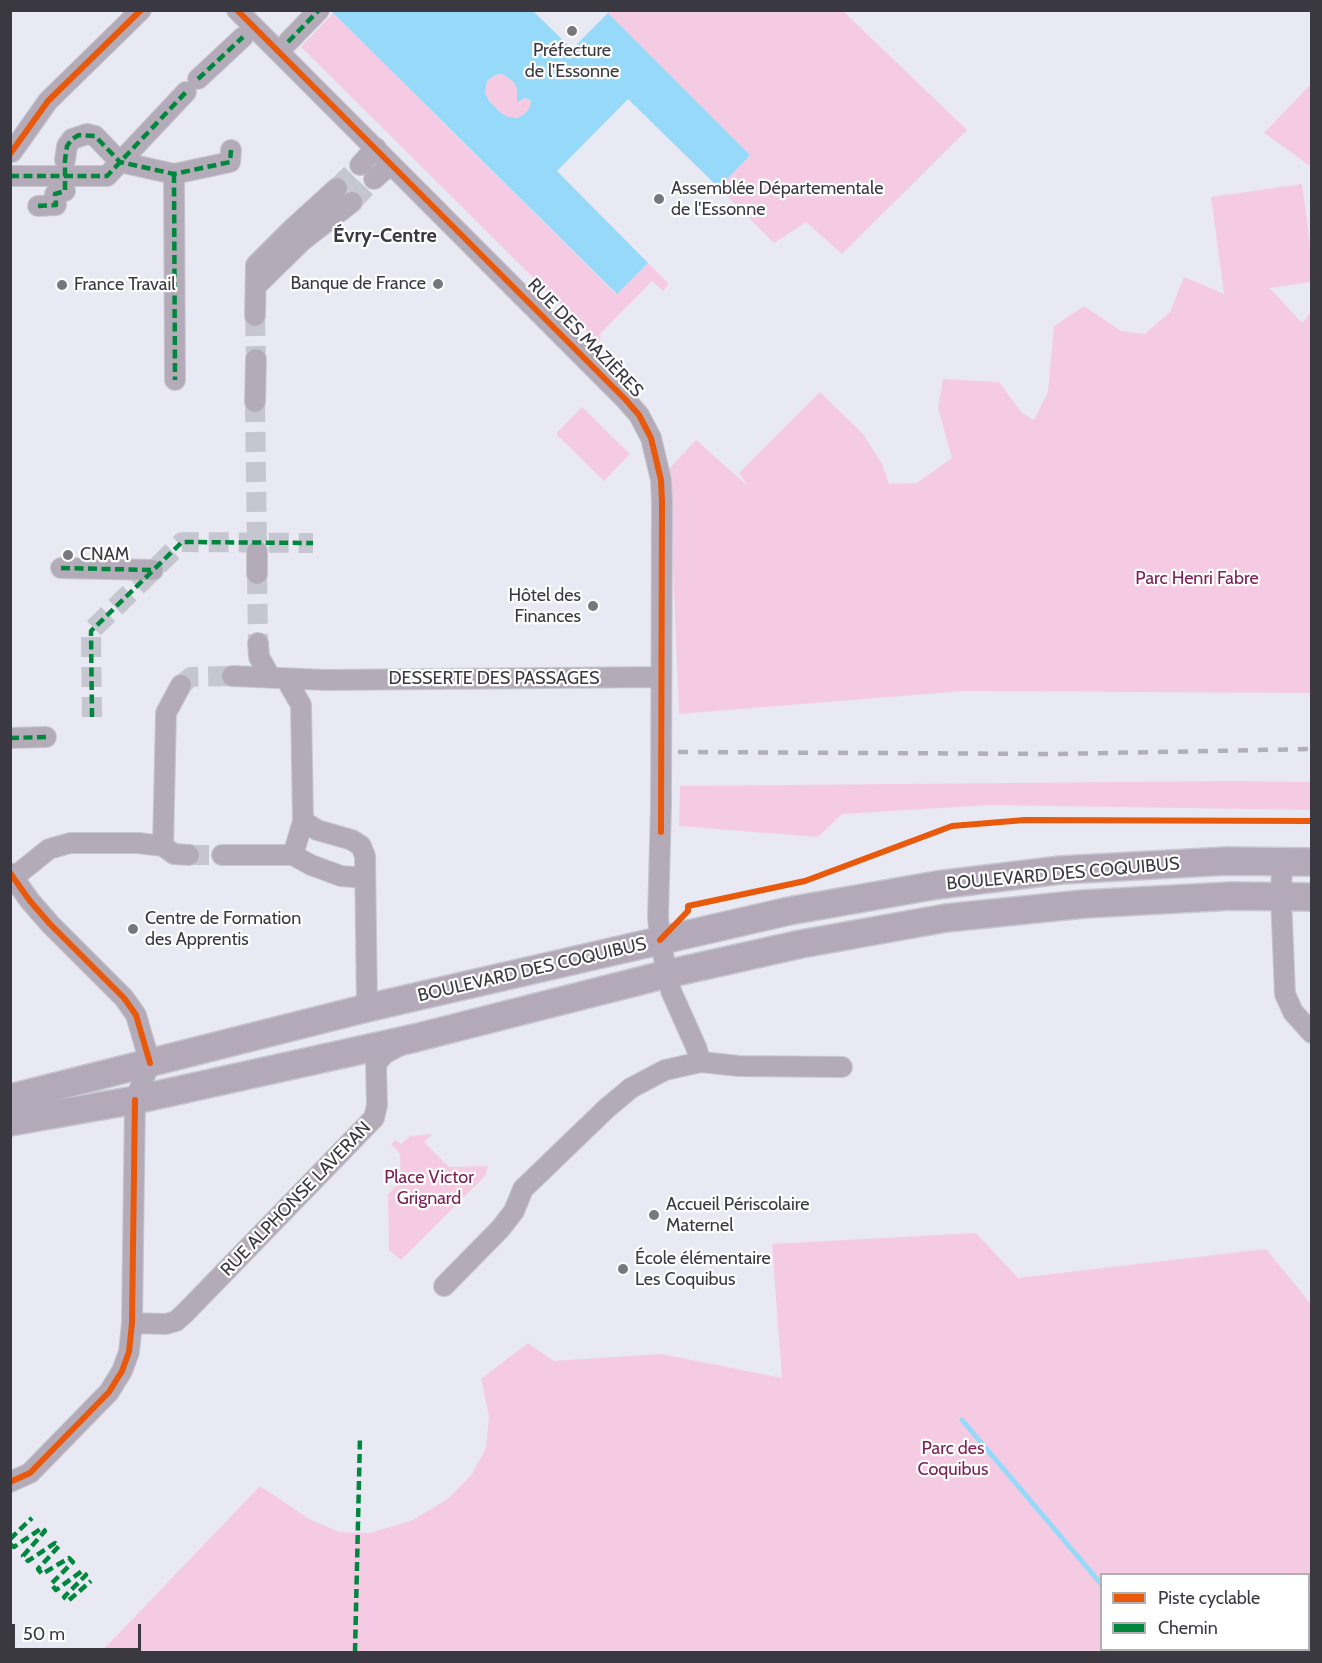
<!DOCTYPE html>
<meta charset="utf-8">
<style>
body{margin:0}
#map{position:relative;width:1322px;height:1663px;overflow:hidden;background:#e9e9f4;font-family:Cabin,sans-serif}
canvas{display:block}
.frame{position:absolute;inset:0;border:12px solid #3a3941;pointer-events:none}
.legend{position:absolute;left:1100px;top:1573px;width:210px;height:78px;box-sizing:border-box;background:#fff;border:2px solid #b0b0b3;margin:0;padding:8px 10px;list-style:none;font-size:18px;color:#3a3941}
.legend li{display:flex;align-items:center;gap:12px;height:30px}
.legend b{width:30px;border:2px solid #b0b0b3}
.scale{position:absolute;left:12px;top:1624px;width:129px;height:27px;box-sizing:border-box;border:3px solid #3a3941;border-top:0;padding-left:8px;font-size:18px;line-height:21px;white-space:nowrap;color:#3a3941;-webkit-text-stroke:4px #fff;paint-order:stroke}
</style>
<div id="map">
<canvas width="1322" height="1663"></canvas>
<div class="frame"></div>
<ul class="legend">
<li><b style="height:8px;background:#e8590c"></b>Piste cyclable</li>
<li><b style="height:8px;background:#00873e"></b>Chemin</li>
</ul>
<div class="scale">50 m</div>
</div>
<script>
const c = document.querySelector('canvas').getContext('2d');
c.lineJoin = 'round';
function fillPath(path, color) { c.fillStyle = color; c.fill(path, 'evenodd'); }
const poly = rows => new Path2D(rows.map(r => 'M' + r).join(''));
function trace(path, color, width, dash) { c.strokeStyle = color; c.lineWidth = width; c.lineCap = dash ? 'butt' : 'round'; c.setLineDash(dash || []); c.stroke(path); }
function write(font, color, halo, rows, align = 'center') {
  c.font = font + ' Cabin,sans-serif'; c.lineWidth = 4.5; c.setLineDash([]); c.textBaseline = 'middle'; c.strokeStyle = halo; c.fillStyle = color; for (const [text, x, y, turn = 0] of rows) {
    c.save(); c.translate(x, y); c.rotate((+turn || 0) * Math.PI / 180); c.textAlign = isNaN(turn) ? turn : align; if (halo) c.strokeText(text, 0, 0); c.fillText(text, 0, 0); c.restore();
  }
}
const green = poly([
 [610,10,843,11,967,130,842,254,806,222,774,243,719,188,750,155,608,13],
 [333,13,616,294,648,263,669,284,663,291,652,281,599,335,601,338,598,342,301,47],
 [503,74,514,81,521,101,524,98,529,99,531,102,529,109,523,115,517,118,508,117,501,113,489,101,485,92,487,81,495,75],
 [1311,84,1311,172,1310,166,1264,133],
 [1302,184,1311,252,1311,282,1270,288,1302,323,1311,312,1311,693,963,691,679,714,669,469,696,440,749,487,739,473,820,392,863,434,882,464,889,484,917,483,952,458,938,408,943,379,999,382,1022,413,1034,420,1048,392,1054,326,1084,306,1121,331,1145,334,1170,312,1184,277,1224,294,1211,197],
 [582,407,630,454,604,481,556,434],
 [1228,781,1311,782,1311,810,990,805,842,814,818,837,679,826,680,786],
 [433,1134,424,1142,449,1167,488,1166,485,1176,401,1260,389,1250,388,1194,401,1181,400,1154,391,1144,395,1140,401,1144,410,1136],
 [976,1233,1018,1278,1266,1249,1311,1304,1311,1602,1309,1599,1308,1574,1282,1574,1280,1573,1280,1574,1102,1574,1102,1650,1280,1650,1280,1652,101,1652,260,1486,309,1519,339,1532,370,1533,413,1520,449,1498,472,1474,486,1448,489,1416,481,1379,528,1343,554,1361,661,1354,782,1378,772,1244]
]);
const water = poly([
 [331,11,533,11,572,49,608,13,750,155,719,188,628,99,557,171,648,263,617,294],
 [503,74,514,82,517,89,517,102,525,98,529,99,531,102,529,109,523,115,517,118,508,117,501,113,489,101,485,92,487,81,495,75]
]);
const stream = poly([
 [962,1420,1102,1585],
 [1156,1650,1159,1652]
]);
const streetTunnel = poly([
 [337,188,360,165],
 [352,202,374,179],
 [255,316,256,359],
 [255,402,257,551],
 [257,574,258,643],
 [181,685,191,677,232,676],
 [92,717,91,631,182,542,313,543],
 [189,855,222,855]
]);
const street = poly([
 [237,10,625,399,639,415,651,438,661,480,662,502,661,806,658,917,660,940,671,991,696,1047,701,1062],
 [288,42,319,10],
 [198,79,243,37],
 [12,152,48,101,141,10],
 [65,160,67,146,72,139,87,134,95,136,120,162,174,174,230,162,231,150],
 [360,165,376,148],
 [174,174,175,380],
 [10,176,107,176,186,92],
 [374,179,391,164],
 [38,206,56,205,55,194,65,191],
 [256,286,303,240,352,202],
 [255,316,256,265,291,230,337,188],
 [255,402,256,359],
 [257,551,257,574],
 [61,568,153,570],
 [258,643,259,657,271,678],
 [232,676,326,680,661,677],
 [286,679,301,705,303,821,293,855],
 [10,738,46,737],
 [303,821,317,830,352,840,361,846,365,856,367,1008],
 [163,846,166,713,181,685],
 [222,855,293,855,311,865,341,876,365,878],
 [1282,862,1281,897,1285,994,1293,1012,1312,1033],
 [10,873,30,901,50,924,124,998,136,1015,150,1063,135,1100,132,1323,129,1352,122,1371,109,1392,30,1473,10,1482],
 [13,878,49,849,70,843,138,843,163,846,174,854,189,855],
 [444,1286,501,1228,514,1211,523,1189,607,1108,631,1088,665,1070,701,1062,739,1066,842,1067],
 [132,1323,166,1324,176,1321,185,1313,374,1118,377,1105,376,1064,384,1054,399,1046]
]);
const secondary = poly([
 [10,1098,367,1008,789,911,937,885,1061,870,1227,861,1312,862],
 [10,1122,135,1100,415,1038,667,974,801,944,946,918,1084,904,1232,896,1312,897]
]);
const rail = poly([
 [678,752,1058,754,1312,749]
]);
const quiet = poly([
 [288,42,319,10],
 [198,79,243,37],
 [174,174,175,380],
 [10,176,107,176,186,92],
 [38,206,56,205,55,194,65,191,65,160,67,146,72,139,79,135,95,136,120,162,174,174,230,162,231,150],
 [61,568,153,570],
 [92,717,91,631,182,542,313,543],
 [10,738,46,737],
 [10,1539,32,1518],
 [10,1544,14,1547,42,1528,45,1531,23,1556,28,1561,55,1543,59,1546,38,1569,42,1574,69,1558,73,1562,51,1584,56,1590,82,1571,86,1575,64,1597,68,1601,91,1581],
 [355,1652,360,1437]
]);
const cycleway = poly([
 [237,10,625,399,639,415,651,438,661,480,662,502,661,832],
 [10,154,48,101,141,10],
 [10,873,30,901,50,924,124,998,136,1015,150,1063],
 [660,940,688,911,688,906,805,881,952,826,1025,820,1312,821],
 [10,1482,30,1473,109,1392,122,1371,129,1352,132,1323,135,1100]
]);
const markers = [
 [572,31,6,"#777780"],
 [659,199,6,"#777780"],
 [438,284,6,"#777780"],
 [62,285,6,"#777780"],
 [68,555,6,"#777780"],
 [593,606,6,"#777780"],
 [133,929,6,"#777780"],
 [654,1215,6,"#777780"],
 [623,1269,6,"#777780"]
];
const poiNames = [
 ["Préfecture",572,51,"center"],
 ["de l'Essonne",572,72,"center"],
 ["Assemblée Départementale",671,189],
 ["de l'Essonne",671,210],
 ["Banque de France",426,284,"right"],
 ["France Travail",74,285],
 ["CNAM",80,555],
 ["Hôtel des",581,596,"right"],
 ["Finances",581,617,"right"],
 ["Centre de Formation",145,919],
 ["des Apprentis",145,940],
 ["Accueil Périscolaire",666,1205],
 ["Maternel",666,1226],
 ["École élémentaire",635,1259],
 ["Les Coquibus",635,1280]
];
const streetNames = [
 ["RUE DES MAZIÈRES",585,338,46],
 ["DESSERTE DES PASSAGES",494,679],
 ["BOULEVARD DES COQUIBUS",1063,874,-5],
 ["BOULEVARD DES COQUIBUS",532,970,-13],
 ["RUE ALPHONSE LAVERAN",296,1199,-46]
];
const parkNames = [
 ["Parc Henri Fabre",1197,579],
 ["Place Victor",429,1178],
 ["Grignard",429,1199],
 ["Parc des",953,1449],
 ["Coquibus",953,1470]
];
const neighbourhoodNames = [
 ["Évry-Centre",385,236]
];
fillPath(green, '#f5cbe4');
fillPath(water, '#96d9f9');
trace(stream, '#96d9f9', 5);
trace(streetTunnel, '#c6c6d0', 20, [20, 10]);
trace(street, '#c7c7cf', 22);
trace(secondary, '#c7c7cf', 30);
trace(street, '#b4abb9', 20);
trace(secondary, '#b3a9b9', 27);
trace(rail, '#b3afb9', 4.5, [10, 10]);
trace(quiet, '#00873e', 4.5, [9, 4.5]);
trace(cycleway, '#e8590c', 6);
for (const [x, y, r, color] of markers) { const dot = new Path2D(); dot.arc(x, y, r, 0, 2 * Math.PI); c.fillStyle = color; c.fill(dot); trace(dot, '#fff', 2); }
write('18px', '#3a3941', '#fff', poiNames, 'left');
write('18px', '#3a3941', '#fff', streetNames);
write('18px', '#7c2055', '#fff', parkNames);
write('bold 20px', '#3a3941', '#fff', neighbourhoodNames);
</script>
